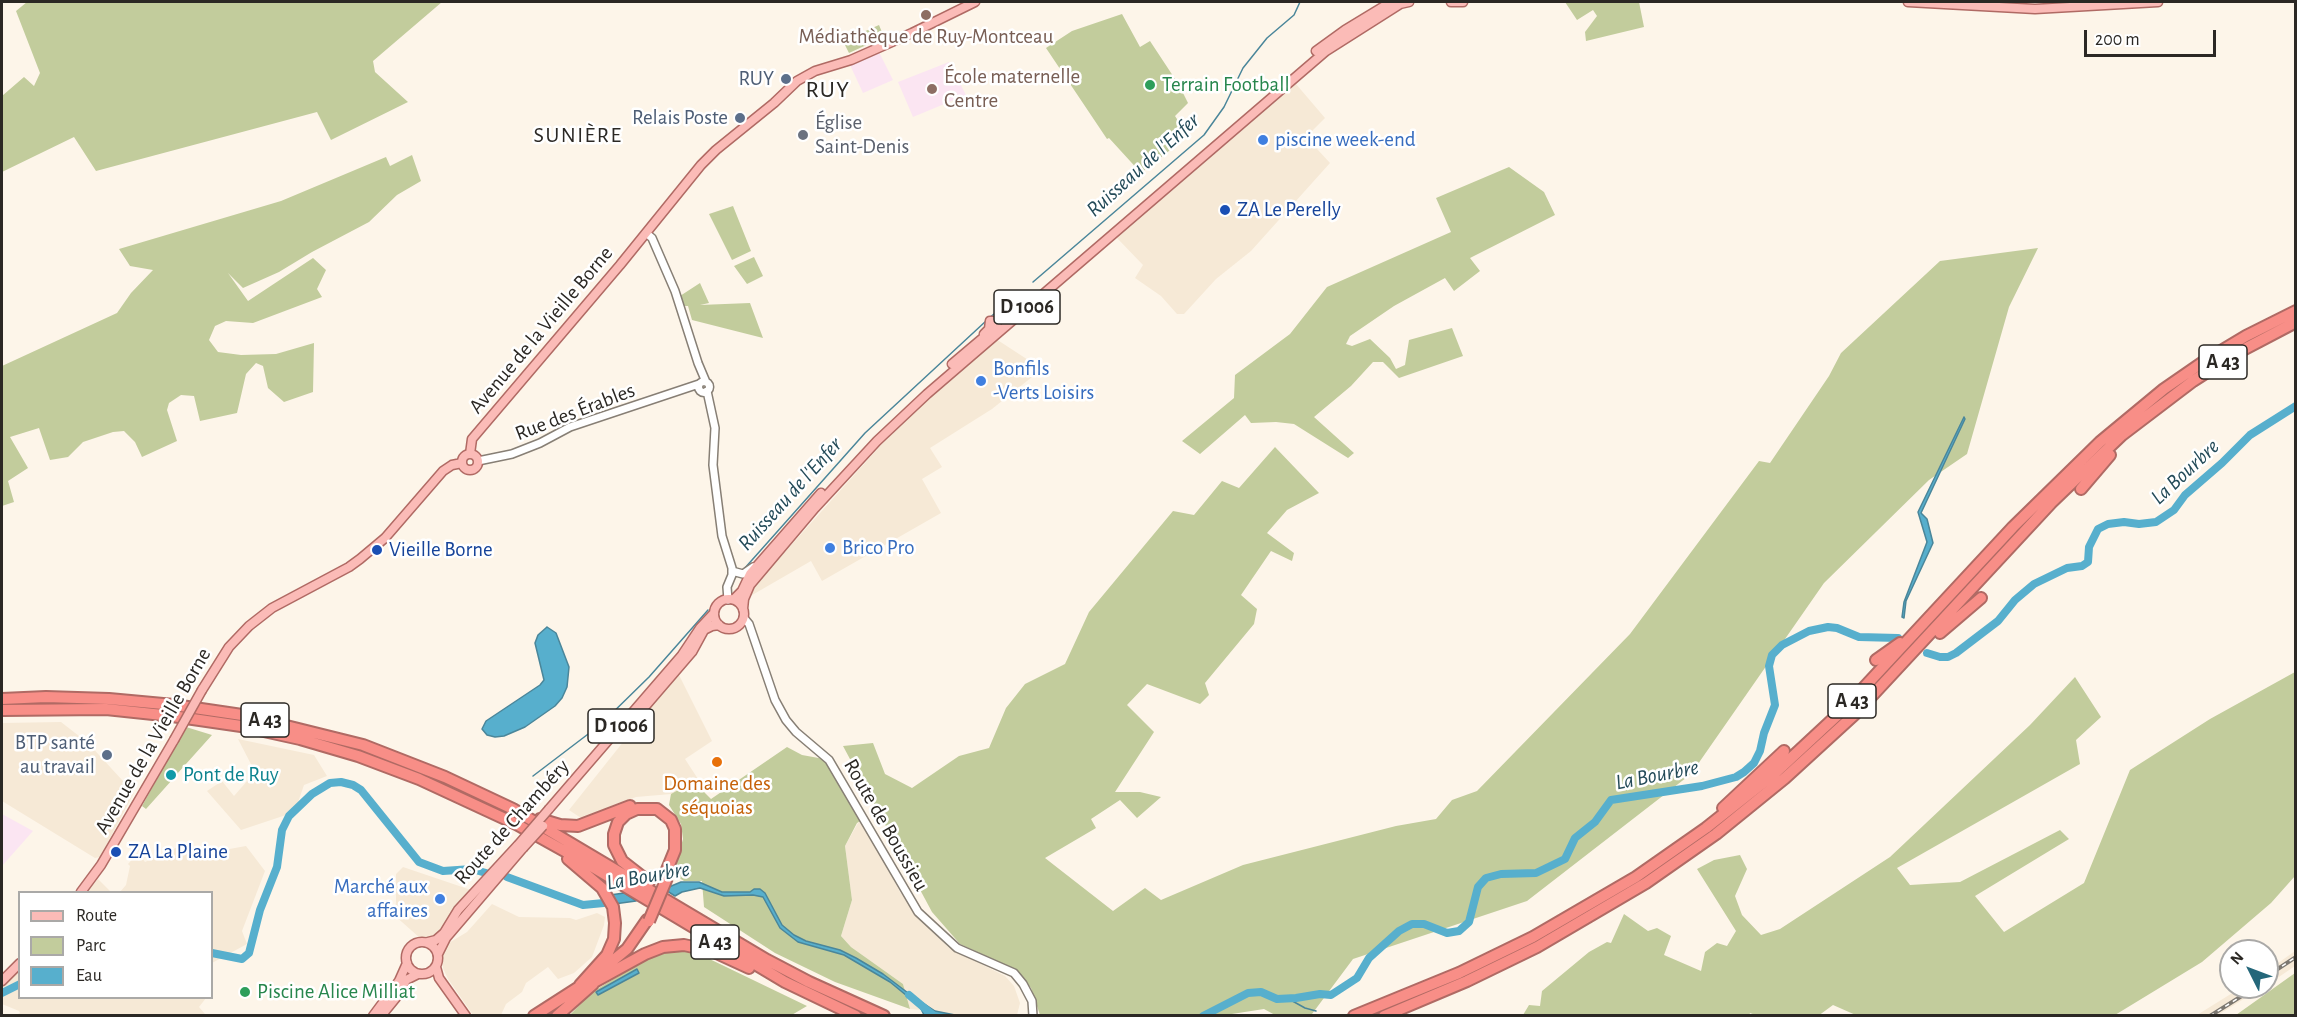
<!DOCTYPE html>
<meta charset="utf-8">
<style>
body{margin:0}
#map{position:relative;width:2297px;height:1017px;overflow:hidden;background:#fdf5e9;font-family:"Alegreya Sans",sans-serif}
canvas{display:block}
.frame{position:absolute;inset:0;border:3px solid #2b2824;pointer-events:none}
.legend{position:absolute;left:18px;top:891px;width:195px;height:108px;box-sizing:border-box;background:#fff;border:2px solid #aaa9a7;margin:0;padding:8px 10px;list-style:none;font-size:18px;color:#2b2824}
.legend li{display:flex;align-items:center;gap:12px;height:30px}
.legend b{width:30px;border:2px solid #aaa9a7}
.north{position:absolute;left:2219px;top:939px;width:60px;height:60px;box-sizing:border-box;background:#fff;border:2px solid #aaa9a7;border-radius:50%;rotate:312deg;font-size:16px;font-weight:700;line-height:24px;text-align:center;color:#2b2824}
.north::after{content:'';display:block;margin:auto;width:21px;height:27px;background:#24677a;clip-path:polygon(50% 0,100% 100%,50% 72%,0 100%)}
.scale{position:absolute;left:2084px;top:30px;width:132px;height:27px;box-sizing:border-box;border:3px solid #2b2824;border-top:0;padding-left:8px;font-size:18px;line-height:21px;white-space:nowrap;color:#2b2824;-webkit-text-stroke:4px #fff;paint-order:stroke}
</style>
<div id="map">
<canvas width="2297" height="1017"></canvas>
<div class="frame"></div>
<ul class="legend">
<li><b style="height:8px;background:#fbbbb7"></b>Route</li>
<li><b style="height:16px;background:#c2cc9c"></b>Parc</li>
<li><b style="height:16px;background:#57afcd"></b>Eau</li>
</ul>
<div class="north">N</div>
<div class="scale">200 m</div>
</div>
<script>
const c = document.querySelector('canvas').getContext('2d');
c.lineJoin = 'round';
function fillPath(path, color) { c.fillStyle = color; c.fill(path, 'evenodd'); }
const poly = rows => new Path2D(rows.map(r => 'M' + r).join(''));
function trace(path, color, width, dash) { c.strokeStyle = color; c.lineWidth = width; c.lineCap = dash ? 'butt' : 'round'; c.setLineDash(dash || []); c.stroke(path); }
function write(font, color, halo, rows, align = 'center') {
  c.font = font + ' "Alegreya Sans",sans-serif'; c.lineWidth = 5; c.setLineDash([]); c.textBaseline = 'middle'; c.strokeStyle = halo; c.fillStyle = color; for (const [text, x, y, turn = 0] of rows) {
    c.save(); c.translate(x, y); c.rotate((+turn || 0) * Math.PI / 180); c.textAlign = isNaN(turn) ? turn : align; if (halo) c.strokeText(text, 0, 0); c.fillText(text, 0, 0); c.restore();
  }
}
const built = poly([
 [1296,84,1325,118,1306,137,1330,163,1251,251,1216,279,1184,314,1177,314,1161,296,1135,278,1143,265,1117,238],
 [996,339,1042,369,992,409,930,448,942,467,922,479,941,513,822,581,811,561,747,598,749,592,882,444,929,398],
 [678,673,712,741,685,759,698,779,671,794,636,797,611,806,584,820,569,810],
 [61,722,88,743,134,793,100,857,95,858,2,801,2,723],
 [238,739,314,755,327,776,304,785,296,808,289,814,241,830,207,791,222,781,234,796,255,772],
 [862,820,900,892,921,920,949,948,1005,976,1014,986,1020,1003,1017,1015,955,1015,935,1011,910,1009,903,984,851,947,841,936,852,900,845,846,858,823],
 [180,846,183,851,187,849,191,856,246,846,265,871,242,931,247,944,212,963,212,892,120,892,126,885,130,866,128,864,138,853,145,862],
 [403,867,471,890,436,935,421,939,393,914,396,903,396,874],
 [98,879,111,892,87,892],
 [492,904,519,917,570,918,576,920,597,913,605,917,604,925,592,957,574,973,558,979,548,967,526,983,522,992,506,1004,501,1015,473,1015,448,979,443,968,442,956,444,946,467,932],
 [2295,951,2295,966,2267,985,2267,971],
 [19,970,20,998,206,998,199,1007,205,1014,16,1015,20,1013,19,1011,2,1004,2,986],
 [2242,987,2263,987,2218,1015,2197,1015]
]);
const education = poly([
 [879,52,893,80,863,93,850,65],
 [949,62,966,95,913,117,898,82],
 [2,814,33,831,2,866]
]);
const green = poly([
 [27,2,442,2,373,61,375,72,408,102,331,140,317,112,96,171,74,137,2,172,2,96,24,77,34,86,40,73,16,11],
 [1565,2,1639,2,1644,27,1586,41,1585,32,1597,16,1593,10,1577,20],
 [1122,14,1140,47,1150,41,1179,85,1188,103,1175,116,1188,136,1141,173,1109,138,1107,139,1046,48,1072,31],
 [879,25,884,37,849,53,843,41],
 [412,155,421,181,397,195,369,222,312,252,279,272,243,288,228,273,248,301,313,258,326,270,317,289,322,297,253,323,226,321,215,326,209,340,218,352,241,355,276,354,314,343,313,392,284,402,268,388,263,366,256,363,246,374,237,413,200,421,194,396,181,395,169,403,167,410,177,441,142,457,135,442,124,431,113,432,83,442,68,457,50,460,39,428,10,437,28,468,8,481,14,502,2,506,2,366,117,313,131,293,153,270,130,266,119,249,281,201,386,157,390,166],
 [1509,167,1544,192,1555,215,1470,258,1480,271,1454,291,1445,278,1394,306,1350,336,1346,344,1352,346,1370,339,1390,358,1396,369,1405,365,1409,340,1452,328,1463,356,1399,378,1383,362,1373,362,1351,386,1314,417,1354,453,1348,458,1294,424,1276,422,1251,423,1245,415,1200,454,1182,441,1234,398,1235,375,1290,334,1327,287,1451,232,1436,198],
 [733,206,751,251,732,260,709,214],
 [2038,248,2009,307,1967,454,1929,480,1824,583,1691,774,1527,901,1353,959,1312,1014,1275,1015,1264,1009,1219,1016,1040,1015,1031,988,1016,970,960,944,932,912,843,746,873,743,885,774,912,788,959,756,989,748,1006,708,1025,684,1065,664,1089,612,1173,511,1194,515,1222,481,1239,488,1275,447,1319,493,1287,510,1267,533,1294,553,1292,561,1271,551,1241,595,1257,609,1254,624,1205,683,1209,695,1200,704,1147,684,1127,705,1154,732,1115,792,1140,792,1161,797,1137,818,1120,800,1091,819,1096,828,1045,858,1113,911,1145,888,1161,900,1243,865,1396,826,1436,819,1452,800,1477,791,1630,634,1759,461,1770,463,1829,376,1841,353,1940,261],
 [754,257,763,276,747,284,734,266],
 [700,283,709,303,700,305,750,303,763,338,692,320,688,306,684,306,680,296],
 [2295,672,2295,876,2271,903,2202,962,2115,1015,1858,1016,1833,1005,1818,1016,1758,1016,1750,1013,1749,1016,1523,1015,1529,1005,1540,1006,1542,991,1589,952,1607,942,1611,943,1624,914,1648,931,1657,928,1671,936,1664,955,1701,971,1705,952,1717,943,1727,946,1736,931,1697,869,1714,860,1740,855,1747,869,1735,896,1742,915,1761,935,1780,929,1890,857,2030,725,2075,677,2101,717,2076,740,2080,764,1897,868,1910,885,1960,882,2060,830,2069,839,1975,896,2004,932,2084,883,2130,770,2210,719],
 [186,727,212,735,177,774,170,773,168,776,172,780,146,809,142,806],
 [787,747,802,755,824,759,862,820,857,823,845,846,852,900,841,936,851,947,903,984,910,1009,835,982,775,953,704,907,702,881,684,881,673,874,683,839,681,824,669,805,671,794,698,779,703,791,711,799],
 [674,950,695,952,807,1006,790,1016,569,1016,592,992,647,959],
 [2295,973,2295,1015,2236,1015]
]);
const water = poly([
 [1964,417,1965,419,1921,513,1927,519,1933,543,1906,601,1904,618,1902,617,1904,602,1927,542,1918,512,1964,417],
 [547,627,556,633,569,667,567,687,562,698,555,706,525,727,504,736,495,737,487,735,482,729,486,721,540,685,544,680,535,643,538,635,547,627],
 [681,882,699,882,722,892,750,892,754,889,760,889,765,893,782,925,794,935,806,941,840,950,856,958,883,974,920,1002,917,1002,918,1005,890,982,844,955,798,942,780,928,763,897,753,895,724,896,700,888,682,892,675,896,664,889,681,882],
 [624,893,636,901,614,904,610,895,624,893],
 [637,969,639,973,598,995,596,992,637,969],
 [923,1003,935,1011,955,1015,924,1015,920,1007,923,1003]
]);
const stream = poly([
 [1033,282,1204,135,1224,107,1243,68,1267,38,1294,15,1300,2],
 [989,318,1019,294],
 [744,569,865,433,986,321],
 [533,776,600,725,649,677,708,610],
 [1287,998,1305,1008,1316,1011]
]);
const river = poly([
 [1927,653,1940,657,1948,657,1956,653,1998,621,2015,600,2034,584,2067,568,2082,566,2088,562,2089,547,2098,529,2108,524,2124,522,2139,524,2156,522,2174,510,2185,495,2222,463,2250,435,2296,406],
 [507,877,583,905,614,902],
 [212,953,242,959,249,953,260,910,277,867,282,830,289,816,312,794,330,783,341,782,353,785,361,790,419,862,443,871,472,869,486,873],
 [2,993,20,984],
 [909,995,934,1016],
 [1203,1016,1248,993,1261,992,1277,999,1296,998,1320,994,1331,995,1357,978,1369,958,1399,931,1412,924,1424,924,1447,933,1459,931,1469,922,1478,887,1486,878,1501,874,1536,873,1565,859,1575,838,1595,822,1611,800,1702,786,1736,777,1744,772,1754,763,1760,751,1764,733,1775,705,1769,666,1772,655,1782,645,1809,631,1828,627,1837,628,1859,637,1898,638]
]);
const minor = poly([
 [646,233,652,238,675,291,698,363,706,382],
 '698.5 387a5.5 5.5 0 1 1 11 0a5.5 5.5 0 1 1-11 0Z',
 [707,391,715,428,713,465,722,536,732,568,732,575,727,587,728,600],
 [478,461,512,454,540,443,570,427,699,384],
 [732,571,743,574,753,567],
 [744,618,749,624,775,700,786,720,796,732,829,760,918,912,957,948,1014,973,1023,984,1032,1001,1033,1016]
]);
const major = poly([
 [1451,2,1463,2],
 [1908,2,2035,9,2158,2],
 [1316,51,1345,30,1391,2],
 [984,334,989,329,990,321,998,321,1009,311,1019,307],
 [952,364,997,326],
 '462 462a8 8 0 1 1 16 0a8 8 0 1 1-16 0Z',
 [470,454,472,439,620,265,701,165,716,150,774,103,797,81,815,71,851,60,912,33,975,2],
 '714 614a15 15 0 1 1 30 0a15 15 0 1 1-30 0Z',
 [734,599,742,591,750,574,821,493],
 [743,609,744,599,750,585,815,508,877,441,927,394,1326,51,1400,4,1409,2],
 [202,690,229,647,249,626,272,608,349,567,360,559,385,538,443,471,452,465,462,463],
 [643,709,692,652,704,630,712,626,719,625],
 [549,809,682,655,700,628,714,613],
 [81,892,101,865,174,740],
 '406 958a16 16 0 1 1 32 0a16 16 0 1 1-32 0Z',
 [428,942,436,940,444,933,458,910,518,845],
 [438,954,446,938,523,848],
 [436,967,439,978,466,1016],
 [2,981,20,963],
 [373,1016,399,981,407,963],
 [381,1016,399,994,406,980,418,974]
]);
const highway = poly([
 [2081,489,2110,455],
 [1940,633,1981,598],
 [1876,660,1900,643],
 [2,699,46,697,109,699,174,705,242,715,363,745,445,777,513,809,767,960,809,982,884,1016],
 [2,710,106,709,172,716,241,726,300,739,358,756,419,779,516,824,586,863,785,982,856,1016],
 [1723,808,1784,751],
 [540,819,560,825,578,826,630,806],
 [568,859,602,888,613,907,615,923,614,939,607,955,580,985],
 [649,882,622,861,614,845,614,834,618,822,626,814,637,809,657,809,671,820,675,829,675,850,664,877],
 [599,972,627,949,647,920],
 [594,982,645,954,663,947,684,945,712,951,749,968],
 [534,1016,587,982],
 [557,1016,593,984],
 [1354,1016,1459,973,1533,937,1636,877,1706,828,1774,774,1844,709,2013,527,2100,442,2164,389,2206,360,2246,336,2296,311],
 [1384,1016,1467,981,1537,947,1646,883,1716,834,1785,778,1855,714,2051,503,2122,435,2193,381,2235,354,2296,322]
]);
const rail = poly([
 [2267,976,2296,957],
 [2210,1016,2256,987]
]);
const majorBridge = poly([
 [174,740,202,690],
 [518,845,549,809],
 [523,848,543,826]
]);
const highwayBridge = poly([
 [649,921,667,878]
]);
const markers = [
 [926,15,6,"#8d6e63"],
 [786,79,6,"#5c6f8a"],
 [1150,85,6,"#2e9e5b"],
 [932,89,6,"#8d6e63"],
 [740,118,6,"#5c6f8a"],
 [803,135,6,"#6b7280"],
 [1263,140,6,"#3f7fe0"],
 [1225,210,6,"#1a4fb4"],
 [981,381,6,"#3f7fe0"],
 [830,548,6,"#3f7fe0"],
 [377,550,6,"#1a4fb4"],
 [107,755,6,"#5c6f8a"],
 [717,762,6,"#e8710a"],
 [171,775,6,"#0f9aa8"],
 [116,852,6,"#1a4fb4"],
 [440,899,6,"#3f7fe0"],
 [245,992,6,"#2e9e5b"]
];
const shields = [
 [1027,307,66],
 [2223,362,48],
 [1852,701,48],
 [265,720,48],
 [621,726,66],
 [715,942,48]
];
const shieldNames = [
 ["D 1006",1027,307],
 ["A 43",2223,362],
 ["A 43",1852,701],
 ["A 43",265,720],
 ["D 1006",621,726],
 ["A 43",715,942]
];
const educationNames = [
 ["Médiathèque de Ruy-Montceau",926,37],
 ["École maternelle",944,77,"left"],
 ["Centre",944,101,"left"]
];
const serviceNames = [
 ["RUY",774,79],
 ["Relais Poste",728,118],
 ["BTP santé",95,743],
 ["au travail",95,767]
];
const leisureNames = [
 ["Terrain Football",1162,85],
 ["Piscine Alice Milliat",257,992]
];
const worshipNames = [
 ["Église",815,123],
 ["Saint-Denis",815,147]
];
const shopNames = [
 ["piscine week-end",1275,140],
 ["Bonfils",993,369],
 ["-Verts Loisirs",993,393],
 ["Brico Pro",842,548],
 ["Marché aux",428,887,"right"],
 ["affaires",428,911,"right"]
];
const transitNames = [
 ["ZA Le Perelly",1237,210],
 ["Vieille Borne",389,550],
 ["ZA La Plaine",128,852]
];
const streetNames = [
 ["Avenue de la Vieille Borne",541,330,-50],
 ["Rue des Érables",575,412,-21],
 ["Avenue de la Vieille Borne",153,741,-60],
 ["Route de Chambéry",512,822,-48],
 ["Route de Boussieu",886,825,60]
];
const cultureNames = [
 ["Pont de Ruy",183,775]
];
const foodNames = [
 ["Domaine des",717,784],
 ["séquoias",717,808]
];
const neighbourhoodNames = [
 ["SUNIÈRE",578,135]
];
const waterNames = [
 ["Ruisseau de l'Enfer",1143,165,-42],
 ["La Bourbre",2185,472,-43],
 ["Ruisseau de l'Enfer",790,494,-48],
 ["La Bourbre",1657,775,-11],
 ["La Bourbre",648,876,-10]
];
const quarterNames = [
 ["RUY",828,90]
];
fillPath(built, '#f6e9d6');
fillPath(education, '#fbe5f2');
fillPath(green, '#c2cc9c');
fillPath(water, '#57afcd');
trace(water, '#4a869a', 1.5);
trace(stream, '#4a869a', 1.5);
trace(river, '#57afcd', 8);
trace(minor, '#877f75', 10);
trace(major, '#b06a64', 11);
trace(highway, '#b06a64', 14);
trace(minor, '#fff', 7);
trace(major, '#fbbbb7', 8);
trace(highway, '#f88e87', 10);
trace(rail, '#7c7770', 4);
trace(rail, '#fff', 1.5, [4.5]);
trace(majorBridge, '#b06a64', 11, []);
trace(highwayBridge, '#b06a64', 14, []);
trace(majorBridge, '#fbbbb7', 8);
trace(highwayBridge, '#f88e87', 10);
for (const [x, y, r, color] of markers) { const dot = new Path2D(); dot.arc(x, y, r, 0, 2 * Math.PI); c.fillStyle = color; c.fill(dot); trace(dot, '#fff', 2); }
for (const [x, y, w] of shields) { const box = new Path2D(); box.roundRect(x - w / 2, y - 17, w, 34, 4.5); c.fillStyle = '#fff'; c.fill(box); trace(box, '#2b2824', 1.5); }
write('bold 20px', '#2b2824', null, shieldNames);
write('21px', '#785e54', '#fff', educationNames);
write('21px', '#4e5e75', '#fff', serviceNames, 'right');
write('21px', '#27864d', '#fff', leisureNames, 'left');
write('21px', '#5b616d', '#fff', worshipNames, 'left');
write('21px', '#366cbe', '#fff', shopNames, 'left');
write('21px', '#164399', '#fff', transitNames, 'left');
write('21px', '#2b2824', '#fff', streetNames);
write('21px', '#0d838f', '#fff', cultureNames, 'left');
write('21px', '#c56008', '#fff', foodNames);
c.letterSpacing = '1.5px';
write('22px', '#2b2824', '#fff', neighbourhoodNames);
c.letterSpacing = '0px';
write('italic 22px', '#244b59', '#fff', waterNames);
c.letterSpacing = '1.5px';
write('24px', '#2b2824', '#fff', quarterNames);
c.letterSpacing = '0px';
</script>
